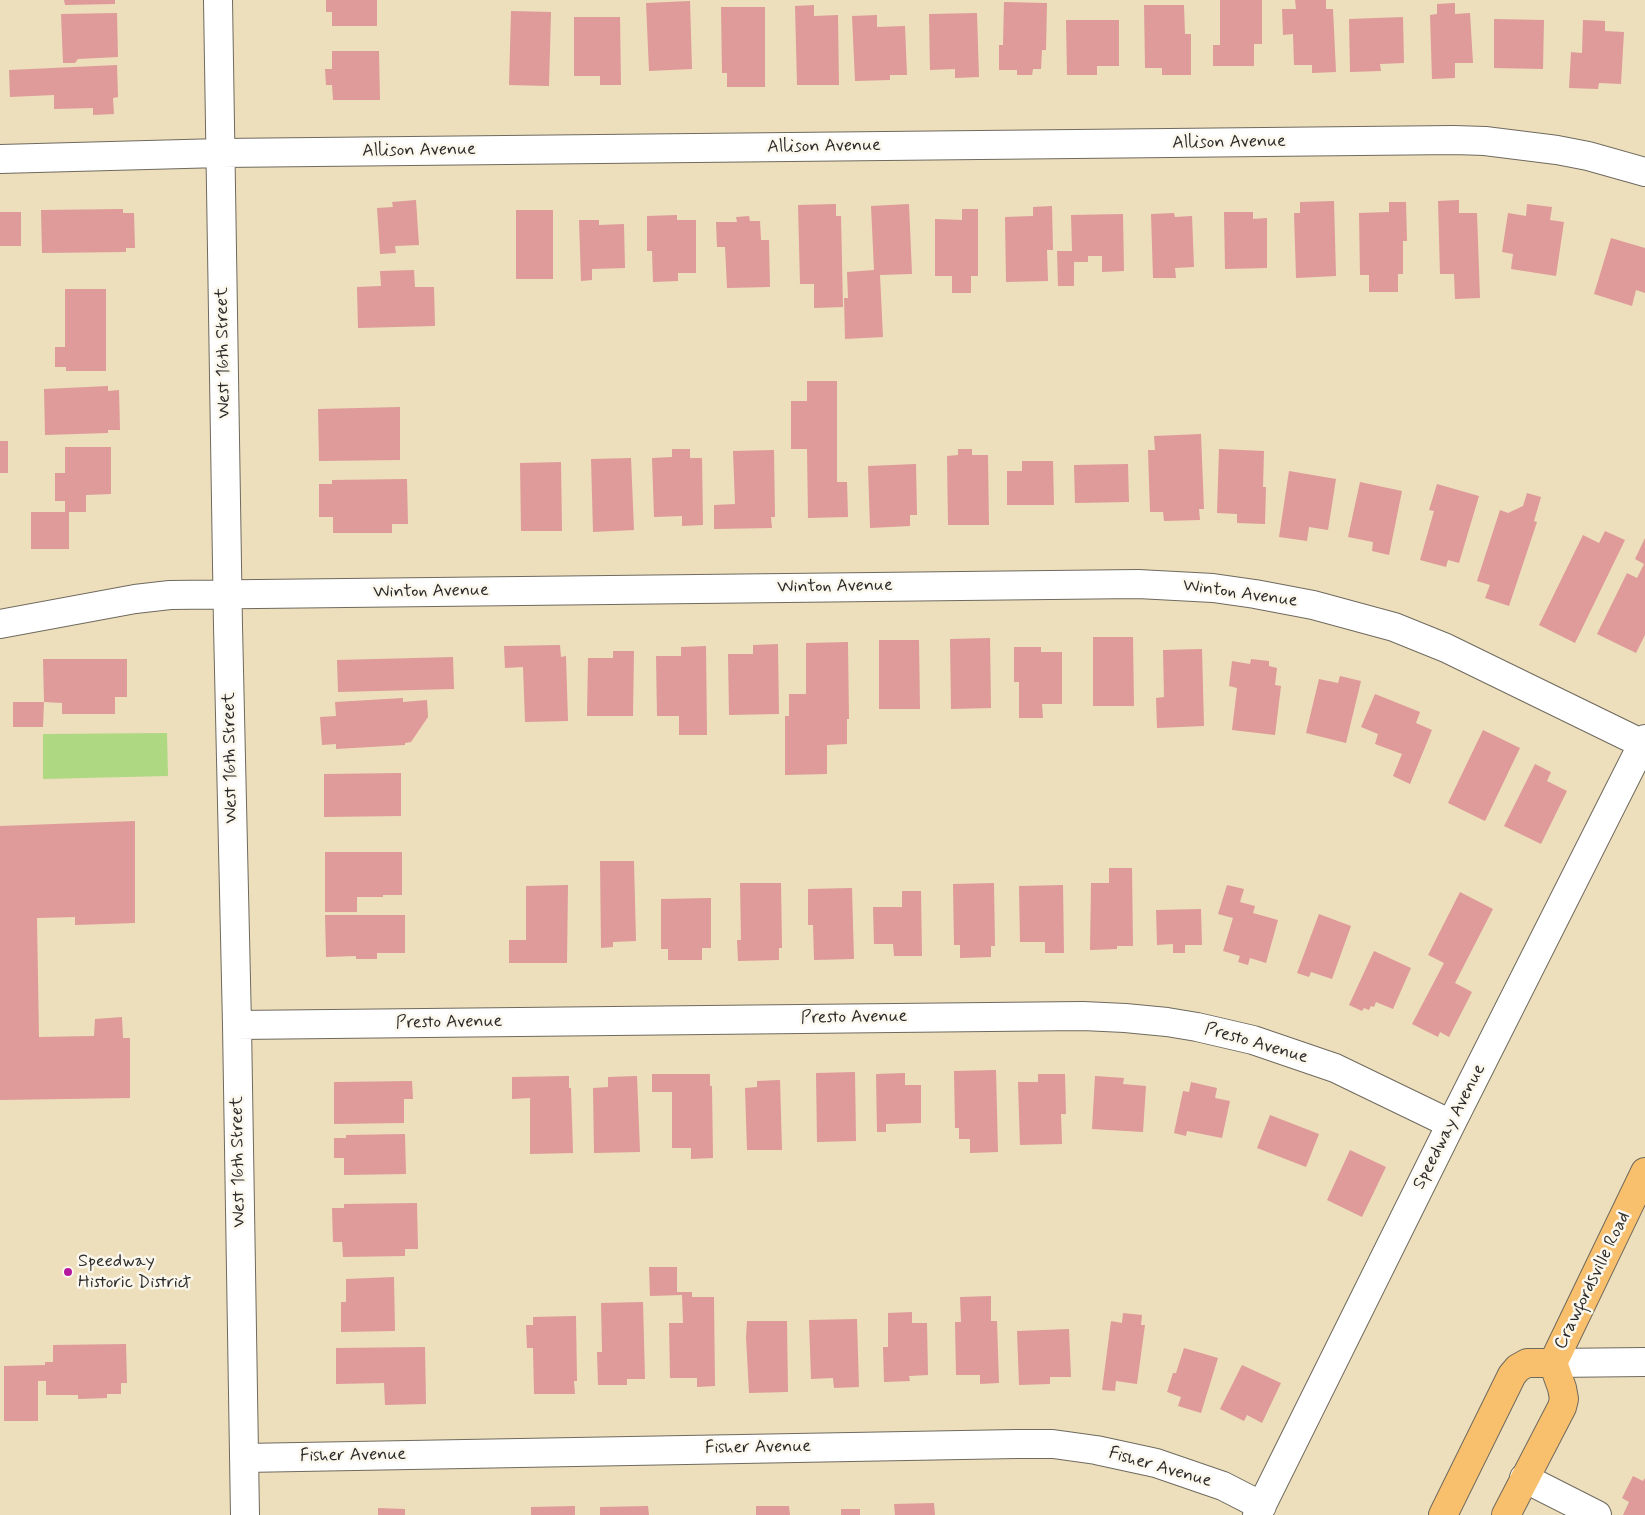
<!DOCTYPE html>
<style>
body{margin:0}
canvas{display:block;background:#eddebc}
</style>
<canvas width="1645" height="1515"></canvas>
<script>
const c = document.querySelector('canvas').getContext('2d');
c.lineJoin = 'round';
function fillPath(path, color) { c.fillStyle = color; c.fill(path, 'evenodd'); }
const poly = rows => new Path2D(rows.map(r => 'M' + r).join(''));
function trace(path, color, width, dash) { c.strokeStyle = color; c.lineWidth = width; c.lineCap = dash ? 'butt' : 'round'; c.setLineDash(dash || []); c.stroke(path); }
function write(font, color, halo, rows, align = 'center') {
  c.font = font + ' Mynerve,sans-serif'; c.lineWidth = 5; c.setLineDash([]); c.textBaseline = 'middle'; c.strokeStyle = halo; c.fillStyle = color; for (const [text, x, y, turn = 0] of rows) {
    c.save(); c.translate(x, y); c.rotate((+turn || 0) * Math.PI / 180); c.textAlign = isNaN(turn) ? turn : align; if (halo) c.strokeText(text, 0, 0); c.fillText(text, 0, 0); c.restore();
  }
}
const green = poly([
 [167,733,168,776,43,779,43,734]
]);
const building = poly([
 [64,0,115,0,115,4,65,5],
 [326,0,377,0,377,26,332,26,332,12,326,12],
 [1220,0,1262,0,1262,44,1254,44,1254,66,1213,66,1213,45,1220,45],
 [1295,0,1326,0,1326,9,1333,9,1336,72,1312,73,1312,65,1294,65,1293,34,1283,35,1282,9,1296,9],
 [690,1,692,69,649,71,646,3],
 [1004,2,1047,3,1046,50,1042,50,1041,69,1033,69,1032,75,1017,75,1017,70,999,70,999,45,1003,45],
 [1455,3,1455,14,1470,13,1473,63,1455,63,1455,78,1432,79,1430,15,1437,14,1437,4],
 [814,5,814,16,838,15,839,85,797,85,795,6],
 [1144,5,1184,5,1185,34,1191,34,1191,75,1162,75,1162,68,1145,68],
 [721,7,765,7,765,87,727,87,727,73,722,73],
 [511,11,551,12,549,86,509,85],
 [117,13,118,57,78,59,75,63,63,63,61,14],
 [977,13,979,77,955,78,955,69,930,70,929,14],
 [877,15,877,27,905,26,907,75,890,75,890,80,855,81,852,16],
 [574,17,620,17,621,85,600,85,600,76,574,76],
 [1403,17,1404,63,1380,64,1381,71,1350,72,1349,19],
 [1494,19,1544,20,1543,69,1494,68],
 [1066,20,1119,20,1119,66,1097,66,1097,75,1067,75],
 [1583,20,1605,21,1605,31,1624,32,1621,84,1599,83,1598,89,1569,88,1571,52,1582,53],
 [332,51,379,51,380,100,333,100,332,85,326,85,325,69,332,69],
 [117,65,118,97,113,98,114,114,93,115,93,108,54,109,54,95,10,97,9,70],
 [416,200,419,245,395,246,396,253,380,254,377,208,393,207,392,202],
 [1459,200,1459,213,1477,213,1480,298,1455,299,1454,274,1440,274,1438,201],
 [1334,201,1336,276,1296,278,1294,213,1300,213,1300,202],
 [1389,202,1406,202,1407,241,1403,241,1403,274,1398,274,1398,292,1369,292,1369,275,1360,275,1359,213,1389,212],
 [836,204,836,216,841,216,843,307,814,308,814,284,800,284,798,205],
 [909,204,912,274,880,275,883,337,845,339,844,298,848,298,847,272,874,270,871,206],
 [1527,204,1552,207,1550,220,1564,222,1556,276,1511,269,1513,254,1502,252,1508,213,1526,216],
 [1052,206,1053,250,1047,250,1048,281,1006,282,1005,217,1033,216,1033,207],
 [123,209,123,213,134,213,135,248,126,248,126,252,42,253,41,210],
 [962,209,978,209,978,276,971,276,971,293,952,293,952,276,935,276,935,219,962,220],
 [516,210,553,210,553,279,516,279],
 [0,212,21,212,21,246,0,246],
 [1224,212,1253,212,1253,219,1267,218,1267,268,1225,269],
 [1174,213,1175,217,1192,216,1194,267,1175,268,1176,278,1153,278,1151,214],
 [1123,214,1124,271,1102,272,1102,256,1088,256,1088,262,1074,262,1074,286,1058,286,1057,251,1072,251,1071,215],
 [677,215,677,220,696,220,696,273,678,273,678,281,653,282,652,251,647,251,647,216],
 [749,216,750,221,760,221,761,240,769,240,770,287,727,288,725,247,717,247,716,222,737,222,736,217],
 [579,220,599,220,599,225,624,224,625,268,592,269,592,280,581,281],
 [1611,238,1645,248,1645,293,1636,290,1632,306,1594,294],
 [414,270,415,287,434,287,435,326,358,328,357,287,381,286,380,271],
 [65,289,106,289,106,371,66,371,66,367,55,367,55,347,65,347],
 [807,381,837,381,837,482,847,482,848,517,808,518,807,449,791,449,791,401,807,401],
 [108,386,108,391,119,390,120,430,108,430,108,433,45,435,44,389],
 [400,407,400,460,319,461,318,409],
 [1201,434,1204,509,1199,509,1200,520,1164,521,1163,512,1150,512,1148,450,1155,450,1154,436],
 [0,441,8,441,8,473,0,473],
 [65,447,111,447,111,494,86,495,86,512,69,512,69,549,31,549,31,512,65,512,65,501,55,501,55,473,65,473],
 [672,449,690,449,690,458,702,458,703,525,682,526,682,516,654,517,652,458,672,457],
 [958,449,972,449,972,455,988,455,989,525,948,525,947,456,958,455],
 [1219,449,1264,451,1263,487,1266,487,1265,524,1237,523,1237,514,1217,513],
 [774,450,775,517,771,517,772,528,714,529,714,505,735,504,733,451],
 [631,458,634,530,593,532,591,459],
 [1022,461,1053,461,1054,505,1007,505,1007,471,1022,471],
 [561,462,562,531,521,531,520,463],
 [916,464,917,515,910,515,910,526,870,528,868,466],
 [1128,464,1129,502,1075,503,1074,465],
 [1289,471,1336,479,1328,530,1309,527,1307,541,1279,537],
 [407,479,408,524,392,524,392,533,333,533,333,517,319,517,319,484,332,484,332,480],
 [1360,482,1402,491,1389,555,1372,551,1373,542,1348,537],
 [1437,484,1479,496,1459,563,1448,560,1446,567,1420,560,1434,511,1429,510],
 [1527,493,1541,497,1534,521,1537,522,1509,606,1485,598,1490,585,1477,581,1500,510,1508,513,1523,506],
 [1605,531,1625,540,1575,643,1539,625,1583,535,1599,543],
 [1645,538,1645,635,1636,653,1597,634,1627,573,1637,578,1644,564,1635,559],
 [1093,637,1133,637,1134,706,1093,706],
 [990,638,991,708,951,709,950,639],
 [879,640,919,640,920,709,879,709],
 [848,642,849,719,847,719,847,744,827,745,827,774,785,775,785,716,789,716,789,694,806,694,806,643],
 [778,644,779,714,729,715,728,654,753,654,753,645],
 [560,645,561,657,566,656,568,721,525,722,523,667,505,668,504,646],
 [706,646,707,735,679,735,679,716,657,716,656,656,681,656,681,647],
 [1014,647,1041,647,1041,652,1062,652,1062,704,1042,704,1043,718,1019,718,1019,682,1014,682],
 [1202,649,1204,726,1157,728,1156,698,1164,697,1163,650],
 [613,651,634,651,633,716,587,716,588,658,613,658],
 [453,657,454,689,338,692,337,660],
 [43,659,127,659,127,697,115,697,115,714,62,714,62,703,44,702],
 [1251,659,1269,661,1269,666,1277,668,1275,685,1281,686,1275,735,1232,730,1237,688,1229,686,1232,661,1250,664],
 [1340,676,1361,681,1346,743,1306,733,1319,679,1338,683],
 [1375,694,1420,712,1416,723,1432,730,1410,784,1393,776,1402,754,1375,744,1378,734,1361,727],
 [403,698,403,702,427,700,428,717,411,742,405,743,405,745,336,749,336,744,322,745,320,717,336,716,335,702],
 [13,702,44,702,43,727,13,727],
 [1483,730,1520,748,1485,821,1448,803],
 [1535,764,1551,772,1547,781,1567,791,1541,844,1504,826],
 [401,773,401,816,324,817,324,774],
 [135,821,135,923,75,925,75,917,37,918,39,1037,94,1036,95,1019,122,1017,123,1038,130,1038,130,1098,0,1100,0,826],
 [325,852,402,852,402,895,383,895,383,897,357,897,357,912,325,912],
 [600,861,634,861,636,941,613,942,613,947,601,948],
 [1109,868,1132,868,1133,946,1117,946,1117,949,1090,950,1091,883,1109,883],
 [740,883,781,883,782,948,779,948,779,960,738,961,737,940,741,940],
 [994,883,995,946,991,946,991,957,960,958,960,945,954,945,953,884],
 [568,885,567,963,509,963,509,940,526,940,526,886],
 [1063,885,1064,953,1045,953,1045,942,1020,942,1019,886],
 [1227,885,1244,889,1240,902,1255,906,1253,913,1278,920,1266,963,1250,958,1248,965,1238,962,1240,956,1223,951,1233,918,1218,914],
 [852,888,854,959,814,960,813,925,808,925,808,889],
 [902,891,921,891,922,956,894,956,893,944,874,944,873,907,902,907],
 [1460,892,1493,909,1455,983,1472,992,1449,1037,1440,1032,1438,1037,1412,1024,1444,963,1428,955],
 [711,898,711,948,702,948,702,960,668,960,668,949,661,949,661,899],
 [1201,909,1202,945,1185,945,1185,953,1173,953,1173,944,1157,945,1156,910],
 [1319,914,1351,926,1332,979,1311,972,1309,977,1297,973],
 [325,915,405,915,405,953,377,953,377,959,356,959,356,956,326,957],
 [1374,951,1411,968,1393,1009,1376,1002,1374,1007,1371,1006,1369,1010,1364,1008,1362,1011,1349,1005],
 [996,1070,998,1152,970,1153,970,1139,959,1139,959,1128,955,1128,954,1071],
 [855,1072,856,1141,817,1142,816,1073],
 [905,1073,905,1085,921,1085,921,1123,886,1124,886,1132,877,1132,876,1074],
 [652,1074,710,1074,710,1086,712,1086,713,1158,691,1159,691,1148,672,1148,672,1092,652,1092],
 [1038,1074,1065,1074,1066,1114,1061,1114,1062,1144,1020,1145,1018,1082,1038,1082],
 [569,1076,569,1088,571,1088,573,1153,530,1154,530,1098,512,1099,512,1077],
 [637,1076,640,1152,594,1153,593,1088,608,1087,608,1077],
 [1095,1076,1124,1078,1123,1084,1146,1086,1143,1132,1092,1129],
 [780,1080,782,1150,747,1150,745,1088,757,1087,757,1081],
 [412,1081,413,1099,404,1099,404,1123,334,1124,334,1082],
 [1191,1082,1217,1088,1215,1098,1230,1101,1222,1138,1187,1131,1186,1136,1174,1133,1183,1091,1189,1092],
 [1270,1115,1319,1134,1306,1167,1257,1148],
 [405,1134,406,1174,344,1175,344,1158,334,1158,334,1138,346,1138,346,1135],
 [1350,1150,1386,1167,1362,1217,1327,1200],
 [417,1203,418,1249,405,1249,405,1256,343,1257,342,1242,333,1242,332,1208,344,1208,344,1204],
 [649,1267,677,1267,677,1292,692,1292,692,1297,714,1297,715,1386,697,1387,697,1378,670,1378,669,1323,683,1323,682,1295,650,1296],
 [394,1277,395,1331,341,1332,341,1302,346,1302,346,1279],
 [991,1296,991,1321,997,1321,999,1383,980,1384,980,1375,956,1375,955,1322,961,1322,960,1297],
 [643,1302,645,1379,627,1379,627,1385,598,1385,597,1352,602,1352,601,1303],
 [912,1312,912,1323,927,1323,928,1375,909,1376,910,1381,884,1382,883,1347,888,1347,888,1313],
 [1123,1313,1142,1315,1141,1325,1145,1325,1137,1384,1116,1381,1115,1391,1102,1390,1111,1321,1122,1323],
 [576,1316,577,1381,574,1381,575,1394,534,1394,533,1348,527,1348,526,1325,533,1325,533,1317],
 [857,1319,859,1387,834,1388,833,1378,811,1379,809,1320],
 [747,1321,787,1321,788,1392,749,1393,746,1337],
 [1069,1329,1071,1377,1050,1377,1050,1384,1019,1385,1017,1331],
 [126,1344,127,1383,121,1383,121,1394,107,1394,107,1398,78,1399,78,1395,46,1395,46,1381,38,1381,38,1421,4,1421,4,1366,45,1365,45,1362,53,1362,53,1345],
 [425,1347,426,1404,385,1405,384,1383,336,1384,336,1348],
 [1184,1348,1218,1358,1201,1413,1178,1406,1181,1397,1167,1392,1173,1373,1176,1373],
 [1242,1365,1281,1383,1262,1423,1247,1415,1244,1421,1220,1409],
 [1633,1476,1643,1481,1645,1478,1645,1515,1623,1515,1629,1502,1622,1498],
 [934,1503,935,1515,895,1515,894,1504],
 [575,1506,575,1515,531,1515,531,1507],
 [648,1506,649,1515,600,1515,600,1507],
 [756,1506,789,1506,790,1515,756,1515],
 [378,1508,405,1509,405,1515,378,1515],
 [841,1509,860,1509,860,1515,841,1515]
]);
const minor = poly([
 [218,0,228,626,237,1025,245,1515],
 [0,159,221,153,1454,140,1485,141,1557,150,1588,156,1645,172],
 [0,624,135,599,170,595,1138,584,1213,588,1255,594,1313,605,1394,627,1446,648,1645,745],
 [237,1025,1083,1016,1125,1018,1167,1022,1197,1027,1253,1040,1335,1068,1451,1124],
 [1553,1363,1645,1362],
 [244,1458,1017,1444,1053,1444,1096,1450,1156,1463,1223,1486,1262,1506],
 [1524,1478,1597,1515],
 [1257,1515,1451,1124,1645,739]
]);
const major = poly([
 [1443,1515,1512,1375,1518,1368,1527,1363,1553,1363],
 [1506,1515,1562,1407,1564,1399,1562,1388,1553,1363,1645,1172]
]);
const markers = [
 [68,1272,5,"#b5179e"]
];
const streetNames = [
 ["Allison Avenue",1229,143,-1],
 ["Allison Avenue",824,147,-1],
 ["Allison Avenue",419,151,-1],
 ["West 16th Street",224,353,-91],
 ["Winton Avenue",835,587,-1],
 ["Winton Avenue",431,592,-1],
 ["Winton Avenue",1240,594,8],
 ["West 16th Street",231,758,-91],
 ["Presto Avenue",854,1018,-1],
 ["Presto Avenue",449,1023,-1],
 ["Presto Avenue",1256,1044,16],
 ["Speedway Avenue",1450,1127,-63],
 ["West 16th Street",239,1162,-91],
 ["Crawfordsville Road",1593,1281,-64],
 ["Fisher Avenue",758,1448,-1],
 ["Fisher Avenue",353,1456,-1],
 ["Fisher Avenue",1160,1468,16]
];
const poiNames = [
 ["Speedway",78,1262],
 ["Historic District",78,1283]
];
fillPath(green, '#afd883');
fillPath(building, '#de9b99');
trace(minor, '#6f6a5e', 30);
trace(major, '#6f6a5e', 30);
trace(minor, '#fff', 28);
trace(major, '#f8bf6c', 28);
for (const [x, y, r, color] of markers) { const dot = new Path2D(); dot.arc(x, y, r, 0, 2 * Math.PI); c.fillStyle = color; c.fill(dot); trace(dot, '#fbf7ec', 2); }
write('18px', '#2b2b2b', '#fbf7ec', streetNames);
write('18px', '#2b2b2b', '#fbf7ec', poiNames, 'left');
</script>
